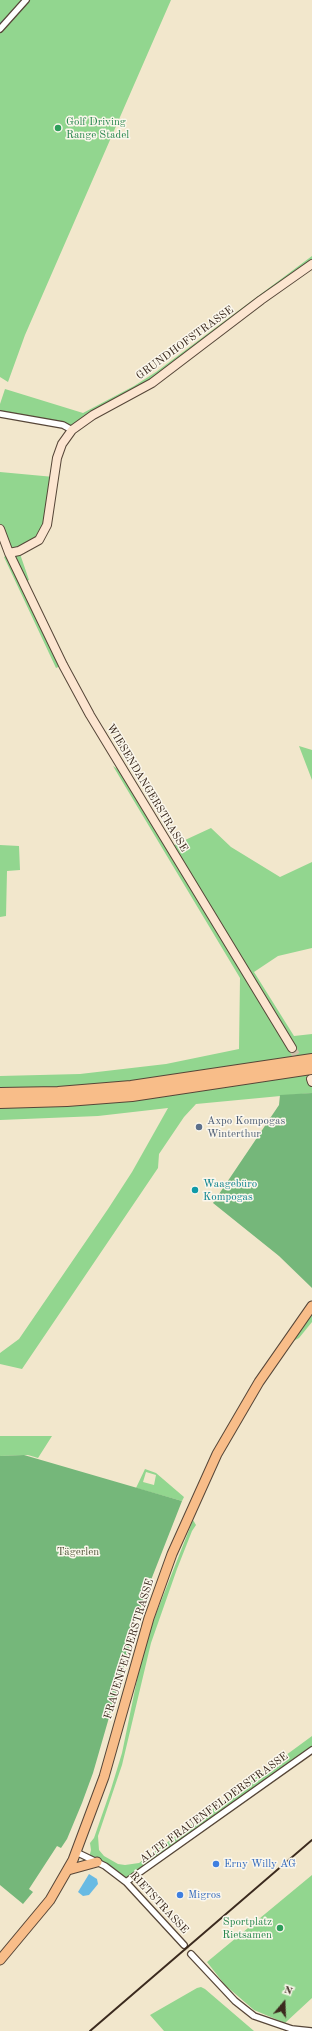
<!DOCTYPE html>
<meta charset="utf-8">
<style>
body{margin:0}
#map{position:relative;width:312px;height:2031px;overflow:hidden;background:#f2e7cc;font-family:"Old Standard TT",serif}
canvas{display:block}
.north{position:absolute;left:264px;top:1983px;width:40px;height:40px;-webkit-text-stroke:3px #fbf7ec;paint-order:stroke;rotate:19deg;font-size:11px;font-weight:700;line-height:16px;text-align:center;color:#3b2a1e}
.north::after{content:'';display:block;margin:auto;width:14px;height:18px;background:#3b2a1e;clip-path:polygon(50% 0,100% 100%,50% 72%,0 100%)}
</style>
<div id="map">
<canvas width="312" height="2031"></canvas>
<div class="north">N</div>
</div>
<script>
const c = document.querySelector('canvas').getContext('2d');
c.lineJoin = 'round';
function fillPath(path, color) { c.fillStyle = color; c.fill(path, 'evenodd'); }
const poly = rows => new Path2D(rows.map(r => 'M' + r).join(''));
function trace(path, color, width, dash) { c.strokeStyle = color; c.lineWidth = width; c.lineCap = dash ? 'butt' : 'round'; c.setLineDash(dash || []); c.stroke(path); }
function write(font, color, halo, rows, align = 'center') {
  c.font = font + ' "Old Standard TT",serif'; c.lineWidth = 3; c.setLineDash([]); c.textBaseline = 'middle'; c.strokeStyle = halo; c.fillStyle = color; for (const [text, x, y, turn = 0] of rows) {
    c.save(); c.translate(x, y); c.rotate((+turn || 0) * Math.PI / 180); c.textAlign = isNaN(turn) ? turn : align; if (halo) c.strokeText(text, 0, 0); c.fillText(text, 0, 0); c.restore();
  }
}
const green = poly([
 [0,0,171,0,25,335,8,382,0,377],
 [312,256,312,264,189,355,72,430,0,414,0,404,5,389,83,413,134,386,156,372],
 [0,472,54,477,50,507,39,540,19,551,29,580,24,583,63,665,56,668,4,557,9,553,0,529],
 [299,746,312,750,312,780],
 [113,766,125,774,170,847,211,828,231,847,280,877,312,862,312,948,278,956,254,972,294,1036,312,1034,312,1093,196,1104,184,1117,159,1154,158,1168,22,1369,0,1364,0,1353,19,1339,108,1209,132,1172,168,1108,98,1116,0,1120,0,1076,80,1074,166,1064,239,1049,240,978],
 [0,845,19,846,20,870,7,871,6,916,0,917],
 [312,1306,312,1322,299,1338,284,1346],
 [0,1436,52,1436,38,1458,28,1455,0,1456],
 [145,1469,156,1473,184,1497,182,1501,136,1488],
 [146,1472,156,1475,154,1485,143,1482],
 [193,1520,196,1525,192,1531,177,1569,151,1643,122,1765,98,1836,99,1850,104,1856,118,1864,125,1865,139,1863,312,1736,312,1750,126,1882,89,1858,91,1850,90,1843,94,1838,111,1789,122,1753,140,1665,154,1619],
 [312,1875,312,1998,285,2023,254,2010,225,1985,207,1962],
 [201,1987,205,1989,254,2031,164,2031,150,2015,197,1988]
]);
const forest = poly([
 [312,1093,312,1288,279,1256,213,1203,279,1105,280,1095],
 [24,1455,182,1501,142,1603,93,1773,82,1803,67,1839,61,1848,57,1846,29,1889,33,1892,23,1904,0,1885,0,1456]
]);
const water = poly([
 [89,1874,97,1879,98,1884,89,1895,83,1896,78,1892]
]);
const stream = poly([
 [0,24,7,18]
]);
const streetTunnel = poly([
 [184,1945,191,1954]
]);
const secondaryTunnel = poly([
 [292,1048,302,1065]
]);
const street = poly([
 [0,29,26,0],
 [0,414,63,425,72,430],
 [76,1852,105,1866,126,1882,184,1945],
 [126,1882,312,1750],
 [191,1954,235,2001,254,2016,292,2029,311,2031]
]);
const secondary = poly([
 [0,529,9,553,63,665,90,715,292,1048],
 [9,553,19,551,39,540,47,525,57,458,62,444,72,430,93,415,152,383,261,300,312,264],
 [311,1079,312,1082]
]);
const primary = poly([
 [68,1870,97,1862],
 [0,1960,50,1900,73,1860,104,1777,149,1618,172,1554,217,1454,259,1382,312,1306]
]);
const highway = poly([
 [0,1093,58,1092,131,1086,312,1059],
 [0,1103,67,1101,132,1096,312,1069]
]);
const rail = poly([
 [90,2031,312,1840]
]);
const markers = [
 [58,128,4,"#2e9e5b"],
 [199,1127,4,"#5c6f8a"],
 [195,1190,4,"#0f9aa8"],
 [216,1864,4,"#3f7fe0"],
 [180,1895,4,"#3f7fe0"],
 [280,1928,4,"#2e9e5b"]
];
const leisureNames = [
 ["Golf Driving",66,122],
 ["Range Stadel",66,135],
 ["Sportplatz",272,1922,"right"],
 ["Rietsamen",272,1935,"right"]
];
const streetNames = [
 ["GRUNDHOFSTRASSE",185,343,-36],
 ["WIESENDANGERSTRASSE",147,788,59],
 ["FRAUENFELDERSTRASSE",129,1649,-73],
 ["ALTE FRAUENFELDERSTRASSE",214,1808,-36],
 ["RIETSTRASSE",159,1903,47]
];
const serviceNames = [
 ["Axpo Kompogas",207,1121],
 ["Winterthur",207,1134]
];
const cultureNames = [
 ["Waagebüro",203,1184],
 ["Kompogas",203,1197]
];
const parkNames = [
 ["Tägerlen",78,1552]
];
const shopNames = [
 ["Erny Willy AG",224,1864],
 ["Migros",188,1895]
];
fillPath(green, '#92d68f');
fillPath(forest, '#75b77a');
fillPath(water, '#68bae3');
trace(stream, '#68bae3', 2);
trace(streetTunnel, '#cdc1a9', 5.5, [5.5, 3]);
trace(secondaryTunnel, '#cdc1a9', 8, [8, 4]);
trace(street, '#564638', 8);
trace(secondary, '#564638', 10);
trace(primary, '#564638', 11);
trace(highway, '#564638', 12);
trace(street, '#fff', 5.5);
trace(secondary, '#fce5d0', 8);
trace(primary, '#f8bd89', 9);
trace(highway, '#f8bd89', 10);
trace(rail, '#3b2a1e', 2);
for (const [x, y, r, color] of markers) { const dot = new Path2D(); dot.arc(x, y, r, 0, 2 * Math.PI); c.fillStyle = color; c.fill(dot); trace(dot, '#fbf7ec', 1.5); }
write('11px', '#27864d', '#fbf7ec', leisureNames, 'left');
write('11px', '#3b2a1e', '#fbf7ec', streetNames);
write('11px', '#4e5e75', '#fbf7ec', serviceNames, 'left');
write('11px', '#0d838f', '#fbf7ec', cultureNames, 'left');
write('11px', '#51553a', '#fbf7ec', parkNames);
write('11px', '#366cbe', '#fbf7ec', shopNames, 'left');
</script>
